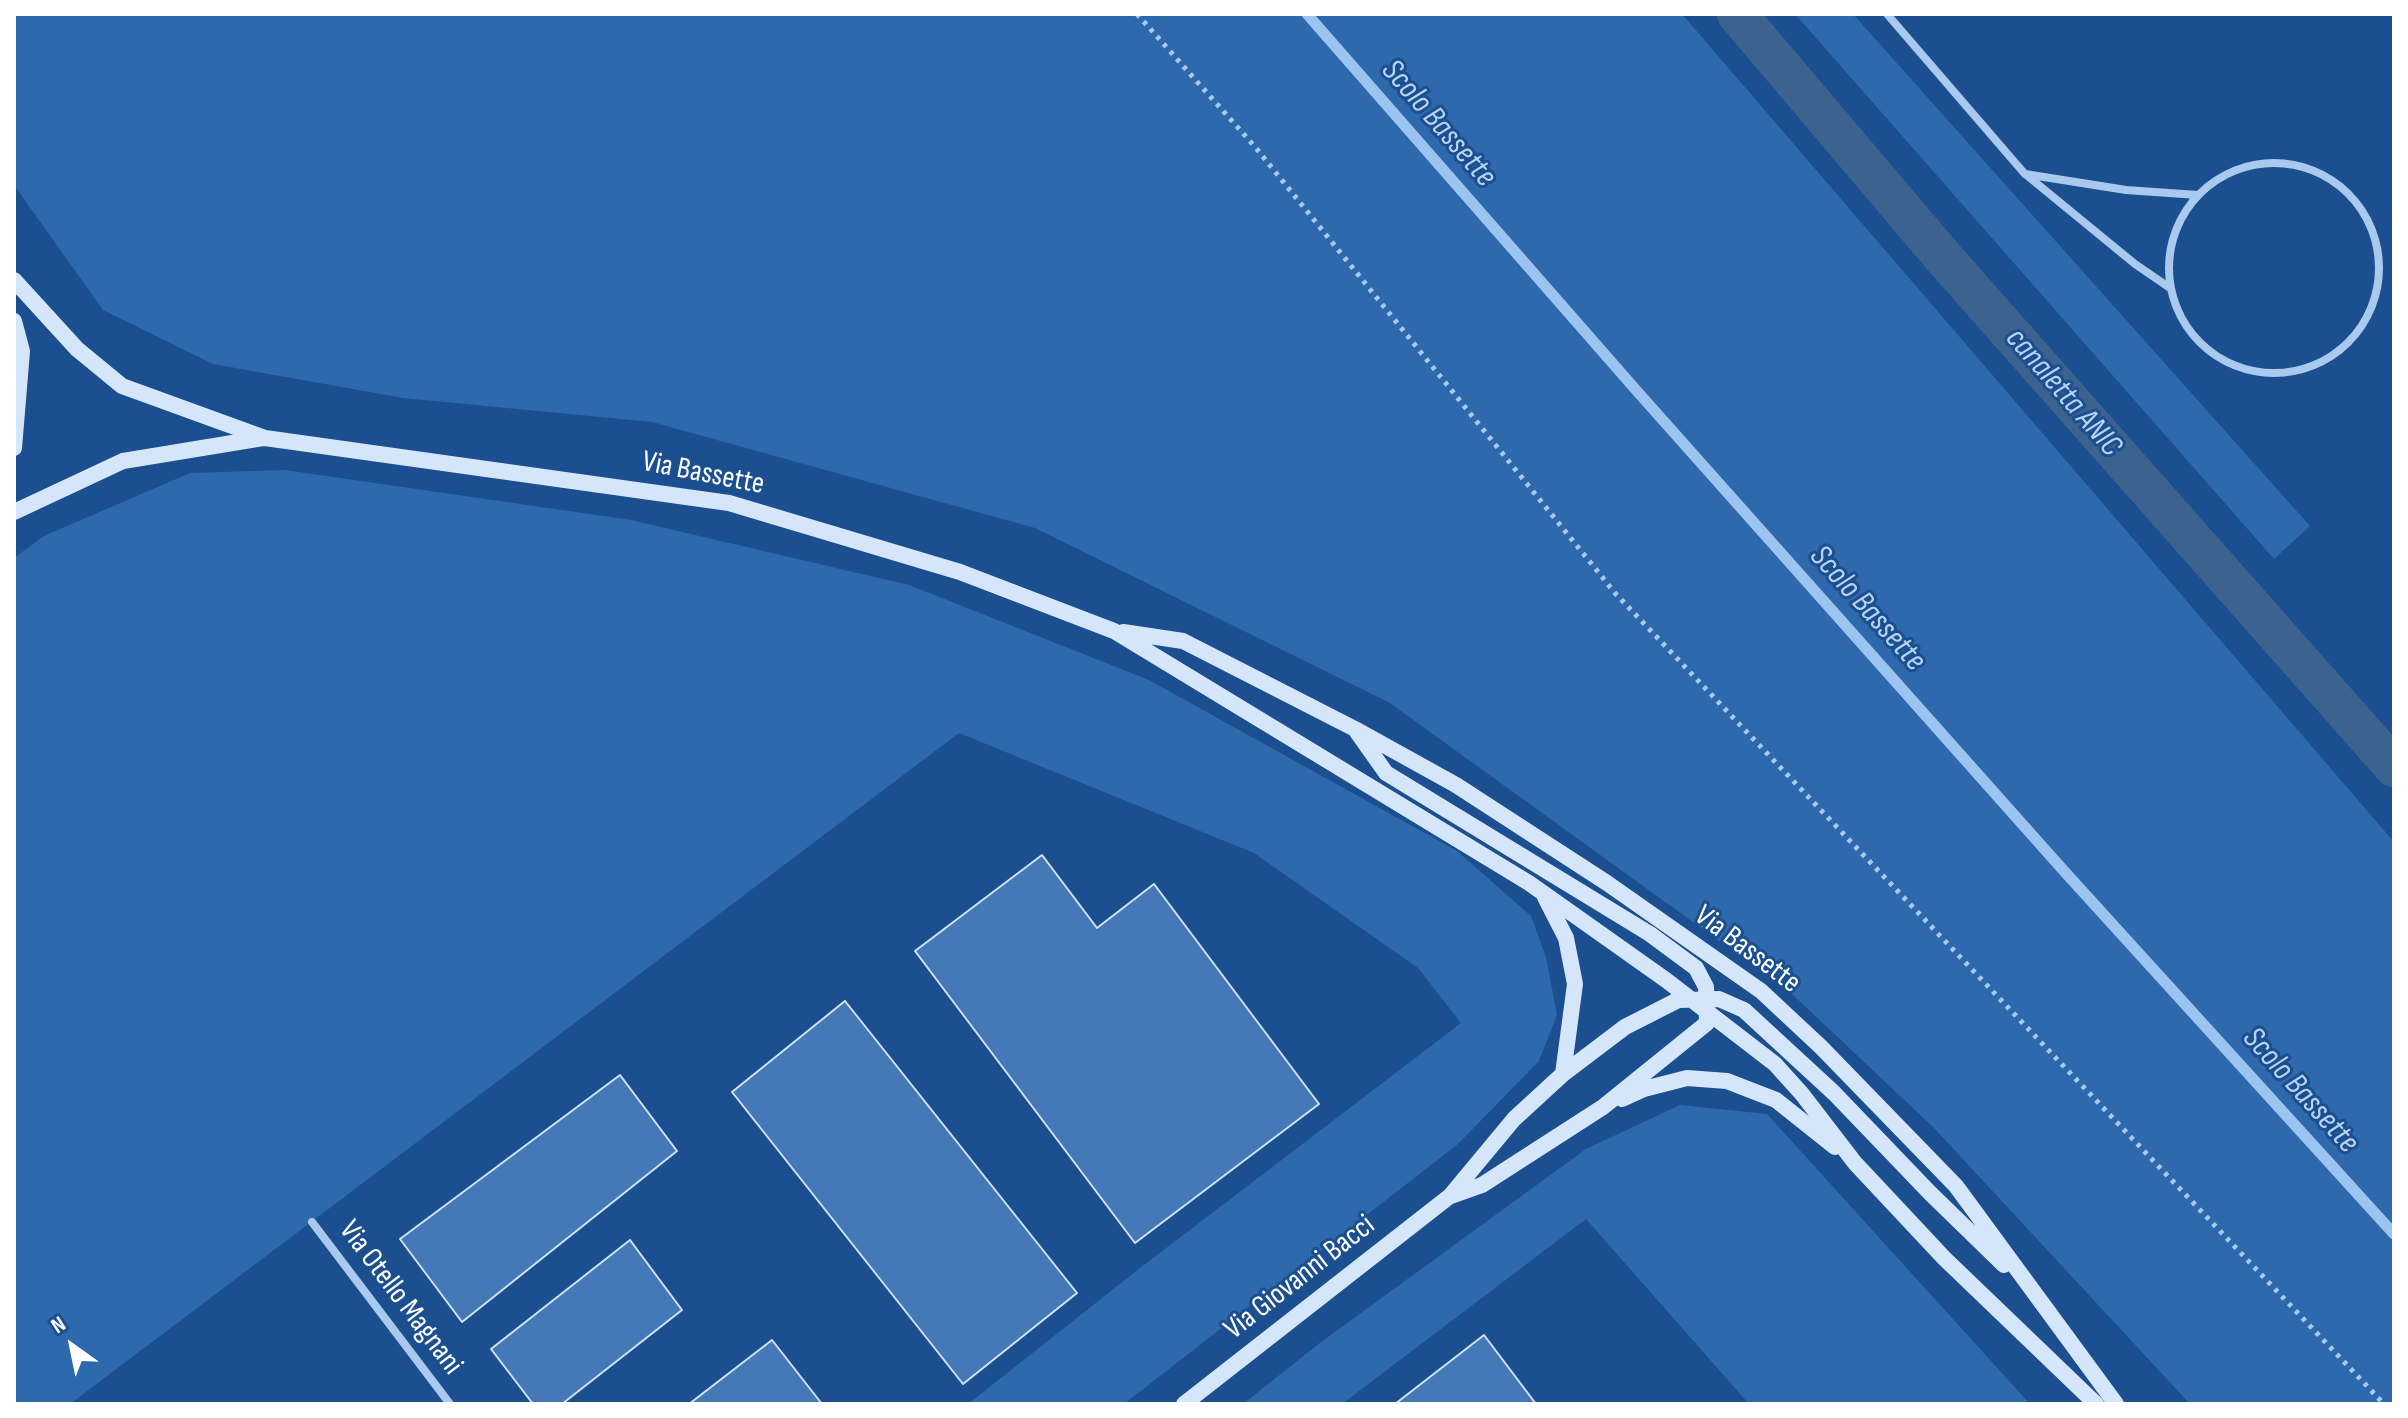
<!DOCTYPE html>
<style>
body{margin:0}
#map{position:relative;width:2408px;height:1418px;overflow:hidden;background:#1b4f8f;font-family:"Sofia Sans Condensed",sans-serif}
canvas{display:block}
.frame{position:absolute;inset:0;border:16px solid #fff;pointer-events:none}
.north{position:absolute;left:32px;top:1306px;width:80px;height:80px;-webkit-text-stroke:6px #1b4f8f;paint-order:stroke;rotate:327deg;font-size:22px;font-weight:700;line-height:32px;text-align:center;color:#fff}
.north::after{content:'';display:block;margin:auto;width:28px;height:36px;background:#fff;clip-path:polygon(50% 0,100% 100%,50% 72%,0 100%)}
</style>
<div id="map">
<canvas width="2408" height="1418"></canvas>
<div class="frame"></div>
<div class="north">N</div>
</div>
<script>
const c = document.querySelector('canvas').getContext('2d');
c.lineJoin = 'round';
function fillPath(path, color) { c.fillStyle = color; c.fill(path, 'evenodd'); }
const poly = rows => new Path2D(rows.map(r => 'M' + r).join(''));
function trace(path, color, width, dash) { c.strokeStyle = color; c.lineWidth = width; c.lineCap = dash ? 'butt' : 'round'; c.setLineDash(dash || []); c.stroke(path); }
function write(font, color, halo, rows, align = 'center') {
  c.font = font + ' "Sofia Sans Condensed",sans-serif'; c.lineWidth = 6; c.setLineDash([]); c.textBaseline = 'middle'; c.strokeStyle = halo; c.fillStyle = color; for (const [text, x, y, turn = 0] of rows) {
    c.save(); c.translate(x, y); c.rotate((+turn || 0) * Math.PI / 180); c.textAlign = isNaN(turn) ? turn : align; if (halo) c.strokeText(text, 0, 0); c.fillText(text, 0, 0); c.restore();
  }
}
const green = poly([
 [14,14,1682,14,2394,842,2394,1404,2190,1404,1934,1128,1791,993,1390,703,1035,528,652,422,403,398,213,364,103,310,14,185],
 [1795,14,1853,14,2310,526,2274,559],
 [285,470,631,520,909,585,1149,680,1457,851,1531,916,1546,957,1557,1015,1539,1061,1458,1144,1124,1404,968,1404,1140,1268,1461,1023,1418,968,1254,853,959,733,70,1404,14,1404,14,558,44,536,190,473],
 [1680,1105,1767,1114,2030,1404,1749,1404,1586,1219,1342,1404,1243,1404,1321,1342,1586,1149]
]);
const stream = poly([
 [1307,14,1636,390,2064,871,2394,1234]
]);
const canal = poly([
 [1737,14,1943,257,2394,767]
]);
const building = poly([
 [1042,855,1097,928,1154,884,1319,1104,1135,1243,915,951,1042,855],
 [845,1001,1077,1293,963,1384,732,1092,845,1001],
 [620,1075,677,1151,462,1322,400,1239,620,1075],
 [630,1240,682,1310,562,1404,533,1404,491,1349,630,1240],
 [1484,1335,1536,1404,1395,1404,1484,1335],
 [772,1340,822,1404,689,1404,772,1340]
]);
const path = poly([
 [1137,14,1256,148,1615,593,2384,1404]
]);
const street = poly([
 [1887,14,2024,173,2135,264,2170,288],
 '2169 268a105 105 0 1 1 210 0a105 105 0 1 1-210 0Z',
 [2025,174,2126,190,2198,195],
 [312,1222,450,1404]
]);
const secondary = poly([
 [14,280,77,349,122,386,265,438,729,503,960,572,1114,631,1529,883,1666,980,1775,1064,1802,1094,1855,1163,1944,1258,2096,1404],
 [14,321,22,351,14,448],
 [14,512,123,461,263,438],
 [1123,632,1183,641,1355,729,1456,785,1607,883,1761,991,1821,1047,1956,1186,2116,1404],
 [1357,732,1386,773,1650,934,1696,968,1706,987,1707,1023,1603,1107,1482,1185,1451,1196],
 [1545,897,1566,938,1575,984,1563,1074],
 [1622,1099,1644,1089,1687,1078,1727,1081,1776,1100,1835,1147],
 [1184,1404,1450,1196,1514,1119,1563,1074,1625,1027,1678,1000,1719,999,1744,1010,1834,1093,1930,1193,2004,1265]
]);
const streetNames = [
 ["Via Bassette",703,474,11],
 ["Via Bassette",1747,950,37],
 ["Via Giovanni Bacci",1300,1278,-38],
 ["Via Otello Magnani",400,1298,53]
];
const waterNames = [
 ["Scolo Bassette",1438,124,49],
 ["canaletta ANIC",2063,393,49],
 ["Scolo Bassette",1867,609,48],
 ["Scolo Bassette",2300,1091,48]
];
fillPath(green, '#2e69ad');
trace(stream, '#9cc4f0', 11);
trace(canal, '#3c6290', 40);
fillPath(building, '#4478b7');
trace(building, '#cfe3fa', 2);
trace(path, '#a9c9ee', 5, [4, 6]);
trace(street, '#a9c9ee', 8);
trace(secondary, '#d6e6fa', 16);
write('30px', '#fff', '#1b4f8f', streetNames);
write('italic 32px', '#b5d3f5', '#1b4f8f', waterNames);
</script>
